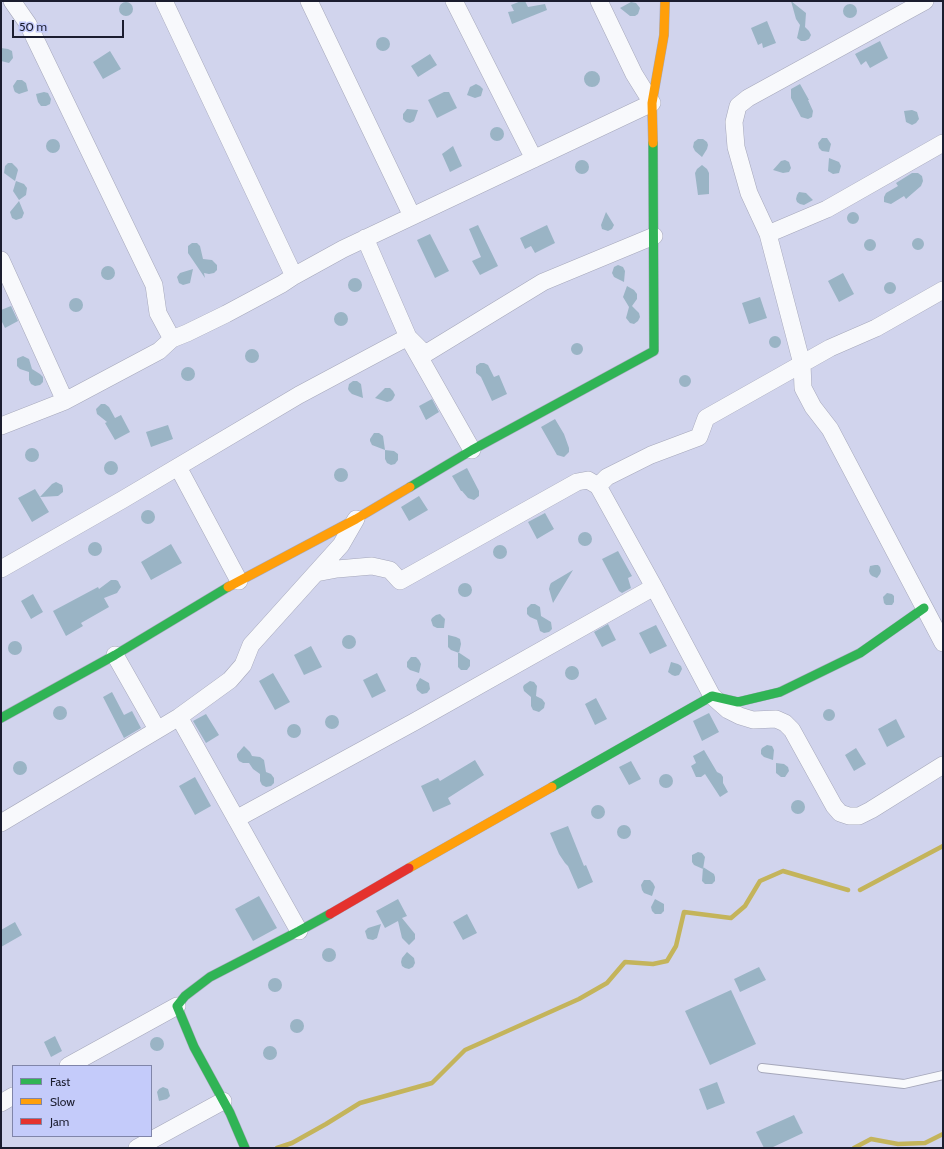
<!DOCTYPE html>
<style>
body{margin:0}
#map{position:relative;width:944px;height:1149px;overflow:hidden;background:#d1d4ed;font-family:Cabin,sans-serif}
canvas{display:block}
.frame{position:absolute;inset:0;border:2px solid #1b1d2f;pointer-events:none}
.legend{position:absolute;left:12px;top:1065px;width:140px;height:72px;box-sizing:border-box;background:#c4cbfa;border:1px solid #8085a9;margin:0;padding:5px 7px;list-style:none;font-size:12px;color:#1b1d2f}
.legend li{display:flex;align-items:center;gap:8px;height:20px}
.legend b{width:20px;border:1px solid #8085a9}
.scale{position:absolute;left:12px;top:20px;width:112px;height:18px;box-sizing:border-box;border:2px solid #1b1d2f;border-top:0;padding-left:5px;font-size:12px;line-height:14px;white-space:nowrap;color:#1b1d2f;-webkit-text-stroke:3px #c4cbfa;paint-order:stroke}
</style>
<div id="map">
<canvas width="944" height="1149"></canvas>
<div class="frame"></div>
<ul class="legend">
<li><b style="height:5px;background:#30b455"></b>Fast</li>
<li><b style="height:5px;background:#ff9f0a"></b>Slow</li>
<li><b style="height:5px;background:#e5322d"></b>Jam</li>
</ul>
<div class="scale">50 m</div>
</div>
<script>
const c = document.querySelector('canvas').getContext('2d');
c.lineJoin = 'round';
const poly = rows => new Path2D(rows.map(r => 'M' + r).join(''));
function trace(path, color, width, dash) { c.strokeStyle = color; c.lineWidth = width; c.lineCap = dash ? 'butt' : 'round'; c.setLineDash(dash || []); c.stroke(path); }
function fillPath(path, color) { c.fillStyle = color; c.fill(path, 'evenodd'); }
const stream = poly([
 [860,890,943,846],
 [277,1148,292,1143,326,1124,360,1103,432,1083,465,1050,579,999,607,983,625,962,653,964,667,961,676,946,684,912,731,918,745,906,760,881,783,871,848,890],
 [854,1148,871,1139,898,1144,925,1143,943,1134]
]);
const building = poly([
 [521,1,525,1,528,7,545,4,547,10,512,24,508,12,514,11,511,5],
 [791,1,806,13,805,27,809,31,811,35,809,39,805,41,801,41,797,38,800,25,796,19],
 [631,2,636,3,640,8,638,14,635,16,630,16,620,8],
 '119 9a7 7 0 1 1 14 0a7 7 0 1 1-14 0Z',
 '843 11a7 7 0 1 1 14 0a7 7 0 1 1-14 0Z',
 [767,21,776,43,763,48,762,43,758,45,751,28],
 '376 44a7 7 0 1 1 14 0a7 7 0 1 1-14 0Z',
 [880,41,888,58,870,68,866,61,861,65,855,54],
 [1,48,8,49,12,51,13,58,9,63,1,61],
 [110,51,121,69,103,79,93,62],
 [430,54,437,65,418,77,411,66],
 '584 79a8 8 0 1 1 16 0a8 8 0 1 1-16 0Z',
 [17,80,22,80,26,83,28,91,19,94,15,92,14,90,13,86],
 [476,84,480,86,483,89,481,96,475,98,467,95,470,87],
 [800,84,809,100,808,100,813,111,812,117,808,119,801,117,791,98,791,89],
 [44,92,48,93,51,99,50,104,46,106,41,106,38,102,36,94],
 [444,92,449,92,457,108,437,118,428,100],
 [407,109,418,110,414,121,410,123,406,122,403,119,403,114],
 [912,110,917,112,919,119,916,123,912,125,906,122,904,111],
 '490 134a7 7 0 1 1 14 0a7 7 0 1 1-14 0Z',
 [822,138,827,138,831,144,829,152,822,151,819,148,818,143],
 [698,139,703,139,707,142,708,145,707,149,702,157,695,151,693,147,694,142],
 '46 146a7 7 0 1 1 14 0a7 7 0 1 1-14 0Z',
 [453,146,462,166,450,172,442,154],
 [829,158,839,162,841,166,839,173,833,174,828,171],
 '575 167a7 7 0 1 1 14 0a7 7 0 1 1-14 0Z',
 [781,161,785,160,789,162,791,168,789,172,783,173,773,170],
 [8,163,12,163,17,168,18,170,15,181,4,173,5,166],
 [702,165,707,169,709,173,709,194,698,195,695,173,697,169],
 [912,173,918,173,922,176,923,181,921,186,906,199,904,196,891,204,884,202,884,197,886,193,898,186,896,183],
 [16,181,24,184,27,188,26,195,19,200,13,191],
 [799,192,806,193,813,200,804,205,800,204,797,202,796,199,797,195],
 [19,201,24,213,22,218,16,220,12,218,10,212],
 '847 218a6 6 0 1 1 12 0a6 6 0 1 1-12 0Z',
 [606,212,614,225,612,229,608,231,602,229,601,225],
 [478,225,498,266,480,275,472,261,481,257,469,229],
 [547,225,555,243,535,253,531,246,525,249,520,238],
 [430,234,449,271,435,278,417,240],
 '912 244a6 6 0 1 1 12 0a6 6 0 1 1-12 0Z',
 '864 245a6 6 0 1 1 12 0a6 6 0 1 1-12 0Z',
 [192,243,197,243,200,246,203,259,212,260,217,265,217,270,214,273,209,274,204,273,205,278,188,253,188,246],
 [618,265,623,267,625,271,624,282,614,277,612,273,614,267],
 '101 273a7 7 0 1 1 14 0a7 7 0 1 1-14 0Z',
 [193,269,190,283,183,285,179,283,177,277,180,273],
 [843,273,854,294,839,302,828,281],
 '348 285a7 7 0 1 1 14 0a7 7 0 1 1-14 0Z',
 '884 288a6 6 0 1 1 12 0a6 6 0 1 1-12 0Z',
 [627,286,634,290,637,294,637,299,632,306,639,313,640,317,638,321,634,324,630,323,626,318,629,307,623,297],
 [760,297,767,318,749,324,742,303],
 '69 305a7 7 0 1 1 14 0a7 7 0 1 1-14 0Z',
 [11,306,18,321,5,328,1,320,1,310],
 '334 319a7 7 0 1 1 14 0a7 7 0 1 1-14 0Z',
 '769 342a6 6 0 1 1 12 0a6 6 0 1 1-12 0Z',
 '571 349a6 6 0 1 1 12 0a6 6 0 1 1-12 0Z',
 '245 356a7 7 0 1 1 14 0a7 7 0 1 1-14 0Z',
 [23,356,29,359,32,369,40,374,43,377,43,382,40,385,35,386,31,384,29,380,29,372,20,369,17,366,17,359,18,358],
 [480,363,484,363,488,365,494,377,499,375,507,394,492,401,481,377,476,373,476,366],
 '181 374a7 7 0 1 1 14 0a7 7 0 1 1-14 0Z',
 '679 381a6 6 0 1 1 12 0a6 6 0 1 1-12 0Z',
 [353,381,357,381,361,384,363,398,352,394,349,391,348,389,349,384],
 [385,388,390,388,393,391,395,395,393,399,391,401,387,402,375,398],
 [432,399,439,412,426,420,419,406],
 [101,404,105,404,109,407,115,418,121,415,130,432,115,440,105,423,107,422,97,414,96,409],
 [555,419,564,434,569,448,569,452,564,457,557,455,541,427],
 [168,425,173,439,151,447,146,432],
 [374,433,379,433,383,436,385,450,394,451,398,454,398,460,395,464,391,465,387,463,385,459,385,450,372,445,370,441,370,439],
 '25 455a7 7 0 1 1 14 0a7 7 0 1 1-14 0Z',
 '104 468a7 7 0 1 1 14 0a7 7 0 1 1-14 0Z',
 [467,468,479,491,479,496,474,500,468,498,462,491,461,491,452,476],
 '334 475a7 7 0 1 1 14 0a7 7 0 1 1-14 0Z',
 [56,482,62,485,63,489,63,492,58,496,40,497,49,512,32,522,18,498,35,489,40,497,52,484],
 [419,496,428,510,409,521,401,507],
 '141 517a7 7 0 1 1 14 0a7 7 0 1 1-14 0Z',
 [545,513,554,529,537,539,528,522],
 '578 539a7 7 0 1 1 14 0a7 7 0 1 1-14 0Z',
 '88 549a7 7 0 1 1 14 0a7 7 0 1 1-14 0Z',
 [171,544,182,563,151,580,141,562],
 '493 552a7 7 0 1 1 14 0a7 7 0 1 1-14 0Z',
 [618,551,632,576,628,578,631,588,622,593,619,591,602,559],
 [875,565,878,565,880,567,881,571,880,574,877,578,872,576,870,574,869,571,870,566],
 [573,570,553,603,549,589,550,585,551,583],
 [111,580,116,580,118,581,121,587,117,593,104,598,109,607,81,623,83,626,66,636,53,611,98,587,99,589],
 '458 590a7 7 0 1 1 14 0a7 7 0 1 1-14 0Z',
 [887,593,892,594,894,596,894,602,892,605,886,605,884,603,883,597],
 [33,594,43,612,31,619,21,601],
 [531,604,535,604,540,607,541,616,551,622,552,629,549,632,544,633,540,631,537,620,530,617,527,614,527,608],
 [440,614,445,619,444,628,437,628,433,626,431,620,432,618,436,615],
 [608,624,616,640,602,647,594,632],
 [656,625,667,646,650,654,639,633],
 [448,635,456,637,460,639,461,644,459,653,451,650,448,647],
 '342 642a7 7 0 1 1 14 0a7 7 0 1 1-14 0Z',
 '8 648a7 7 0 1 1 14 0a7 7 0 1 1-14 0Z',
 [311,646,322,667,304,675,294,655],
 [458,652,470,660,470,666,467,670,461,670,458,667],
 [411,657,416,657,419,660,421,664,419,673,410,670,407,667,407,662],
 [671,662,678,664,681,666,682,669,679,675,675,676,672,675,668,672],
 '565 673a7 7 0 1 1 14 0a7 7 0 1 1-14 0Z',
 [273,673,290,702,275,710,259,681],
 [377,673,386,691,372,698,363,680],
 [420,678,429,683,430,689,427,693,422,694,417,690,416,685],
 [530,681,534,682,537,686,536,696,542,699,545,703,544,708,539,712,533,710,531,706,531,697,524,691,523,687,524,685],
 [112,692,124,715,132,711,141,728,124,738,103,697],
 [596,698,607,719,595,725,585,704],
 '53 713a7 7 0 1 1 14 0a7 7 0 1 1-14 0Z',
 '823 715a6 6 0 1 1 12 0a6 6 0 1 1-12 0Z',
 [709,713,719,732,702,741,693,721],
 [206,714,219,735,206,743,193,721],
 '325 722a7 7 0 1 1 14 0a7 7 0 1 1-14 0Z',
 [896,719,905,737,887,747,878,729],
 '287 731a7 7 0 1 1 14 0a7 7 0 1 1-14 0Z',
 [767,745,772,746,774,750,773,760,764,757,761,754,761,750,762,748],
 [244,746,250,752,252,756,260,757,264,760,266,772,271,774,274,778,274,783,271,786,266,787,262,785,260,781,260,774,253,769,249,763,243,763,239,761,237,757,237,754],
 [856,748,866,764,854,771,845,755],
 [704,750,717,772,721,774,723,777,723,783,728,792,720,797,705,774,701,777,696,777,691,766,696,763,693,756],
 [475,760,484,775,448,798,451,804,433,812,421,786,438,778,440,781],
 [631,761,641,779,629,785,619,767],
 '13 768a7 7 0 1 1 14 0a7 7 0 1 1-14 0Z',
 [776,763,784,764,788,767,789,771,785,777,781,777,776,773],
 '659 781a7 7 0 1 1 14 0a7 7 0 1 1-14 0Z',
 [195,777,211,806,195,815,179,786],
 '791 807a7 7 0 1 1 14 0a7 7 0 1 1-14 0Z',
 '591 812a7 7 0 1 1 14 0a7 7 0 1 1-14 0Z',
 '617 832a7 7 0 1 1 14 0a7 7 0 1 1-14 0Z',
 [568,826,584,866,586,865,593,882,578,889,568,866,565,863,559,854,550,833],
 [698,852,702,853,705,857,703,869,694,865,692,862,692,855],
 [703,867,714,874,715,877,715,881,712,884,705,884,702,881],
 [644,880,650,880,653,883,655,887,652,896,644,893,642,890,641,885],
 [259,896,277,928,253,941,235,909],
 [398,899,407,916,402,918,415,934,415,939,409,945,402,938,398,921,385,928,376,911],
 [655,899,664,904,664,911,661,914,655,914,652,911,651,907],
 [467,914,477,933,463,940,453,922],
 [15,922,22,935,1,947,1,930],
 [381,924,377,938,373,940,368,939,367,938,365,931,368,928],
 '322 955a7 7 0 1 1 14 0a7 7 0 1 1-14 0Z',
 [407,952,414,958,415,963,413,967,409,969,405,968,402,966,401,962,402,958],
 [759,967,766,980,740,992,734,979],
 '268 985a7 7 0 1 1 14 0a7 7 0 1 1-14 0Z',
 [731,990,756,1044,710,1065,685,1011],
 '290 1026a7 7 0 1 1 14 0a7 7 0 1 1-14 0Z',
 [55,1036,62,1051,51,1057,44,1042],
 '150 1044a7 7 0 1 1 14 0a7 7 0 1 1-14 0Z',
 '263 1053a7 7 0 1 1 14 0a7 7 0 1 1-14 0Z',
 [717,1082,725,1103,707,1110,699,1089],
 [163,1087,168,1089,170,1096,167,1099,159,1101,157,1092,159,1089],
 [794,1115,803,1133,771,1148,764,1148,756,1132]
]);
const lane = poly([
 [762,1068,904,1084,943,1075]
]);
const street = poly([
 [12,1,28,24,154,285,158,313,172,339],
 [164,1,294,276],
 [309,1,412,216],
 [454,1,534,159],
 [925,1,748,98,738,106,734,122,736,147,749,193,768,234,802,364,803,388,813,407,830,429,943,643],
 [768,234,827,209,943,143],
 [365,238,408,337,472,450],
 [1,260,65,401],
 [1,426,65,401,159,351,172,339,187,333,226,314,282,284,294,276,343,249,652,103,634,74,599,1],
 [178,467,239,581],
 [598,486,607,477,651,455,699,437,706,418,830,348,876,328,943,290],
 [1,569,122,500,299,395,387,348,408,337,425,354,543,282,654,236],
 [316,573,337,569,372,566,390,570,400,581,577,482,588,480,598,486,654,587,712,696,728,710,740,716,753,720,776,719,785,723,792,730,834,806,840,813,849,816,859,816,871,810,943,765],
 [115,655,157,729],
 [179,717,299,931],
 [236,819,414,722,654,587],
 [1,823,179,717,230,680,243,665,251,645,341,545,356,519],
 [68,1066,177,1006],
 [1,1103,13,1096],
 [137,1148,223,1101]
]);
const fast = poly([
 [410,487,472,450,654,351,653,143],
 [1,718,115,655,228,587],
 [552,787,712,696,738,702,780,692,860,653,924,608],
 [245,1148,230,1113,194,1047,177,1006,185,996,210,977,299,931,330,914]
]);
const slow = poly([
 [653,143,652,103,664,35,665,1],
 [228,587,356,519,410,487],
 [409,868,552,787]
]);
const jam = poly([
 [330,914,409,868]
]);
trace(stream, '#c4b45b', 4.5);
fillPath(building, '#9ab4c5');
trace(lane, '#a5a7ba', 10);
trace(street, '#a5a7ba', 18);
trace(fast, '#a5a7ba', 10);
trace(slow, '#a5a7ba', 10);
trace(jam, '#a5a7ba', 10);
trace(lane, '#f8f9fc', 8);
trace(street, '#f8f9fc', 17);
trace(fast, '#30b455', 9);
trace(slow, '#ff9f0a', 9);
trace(jam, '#e5322d', 9);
</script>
